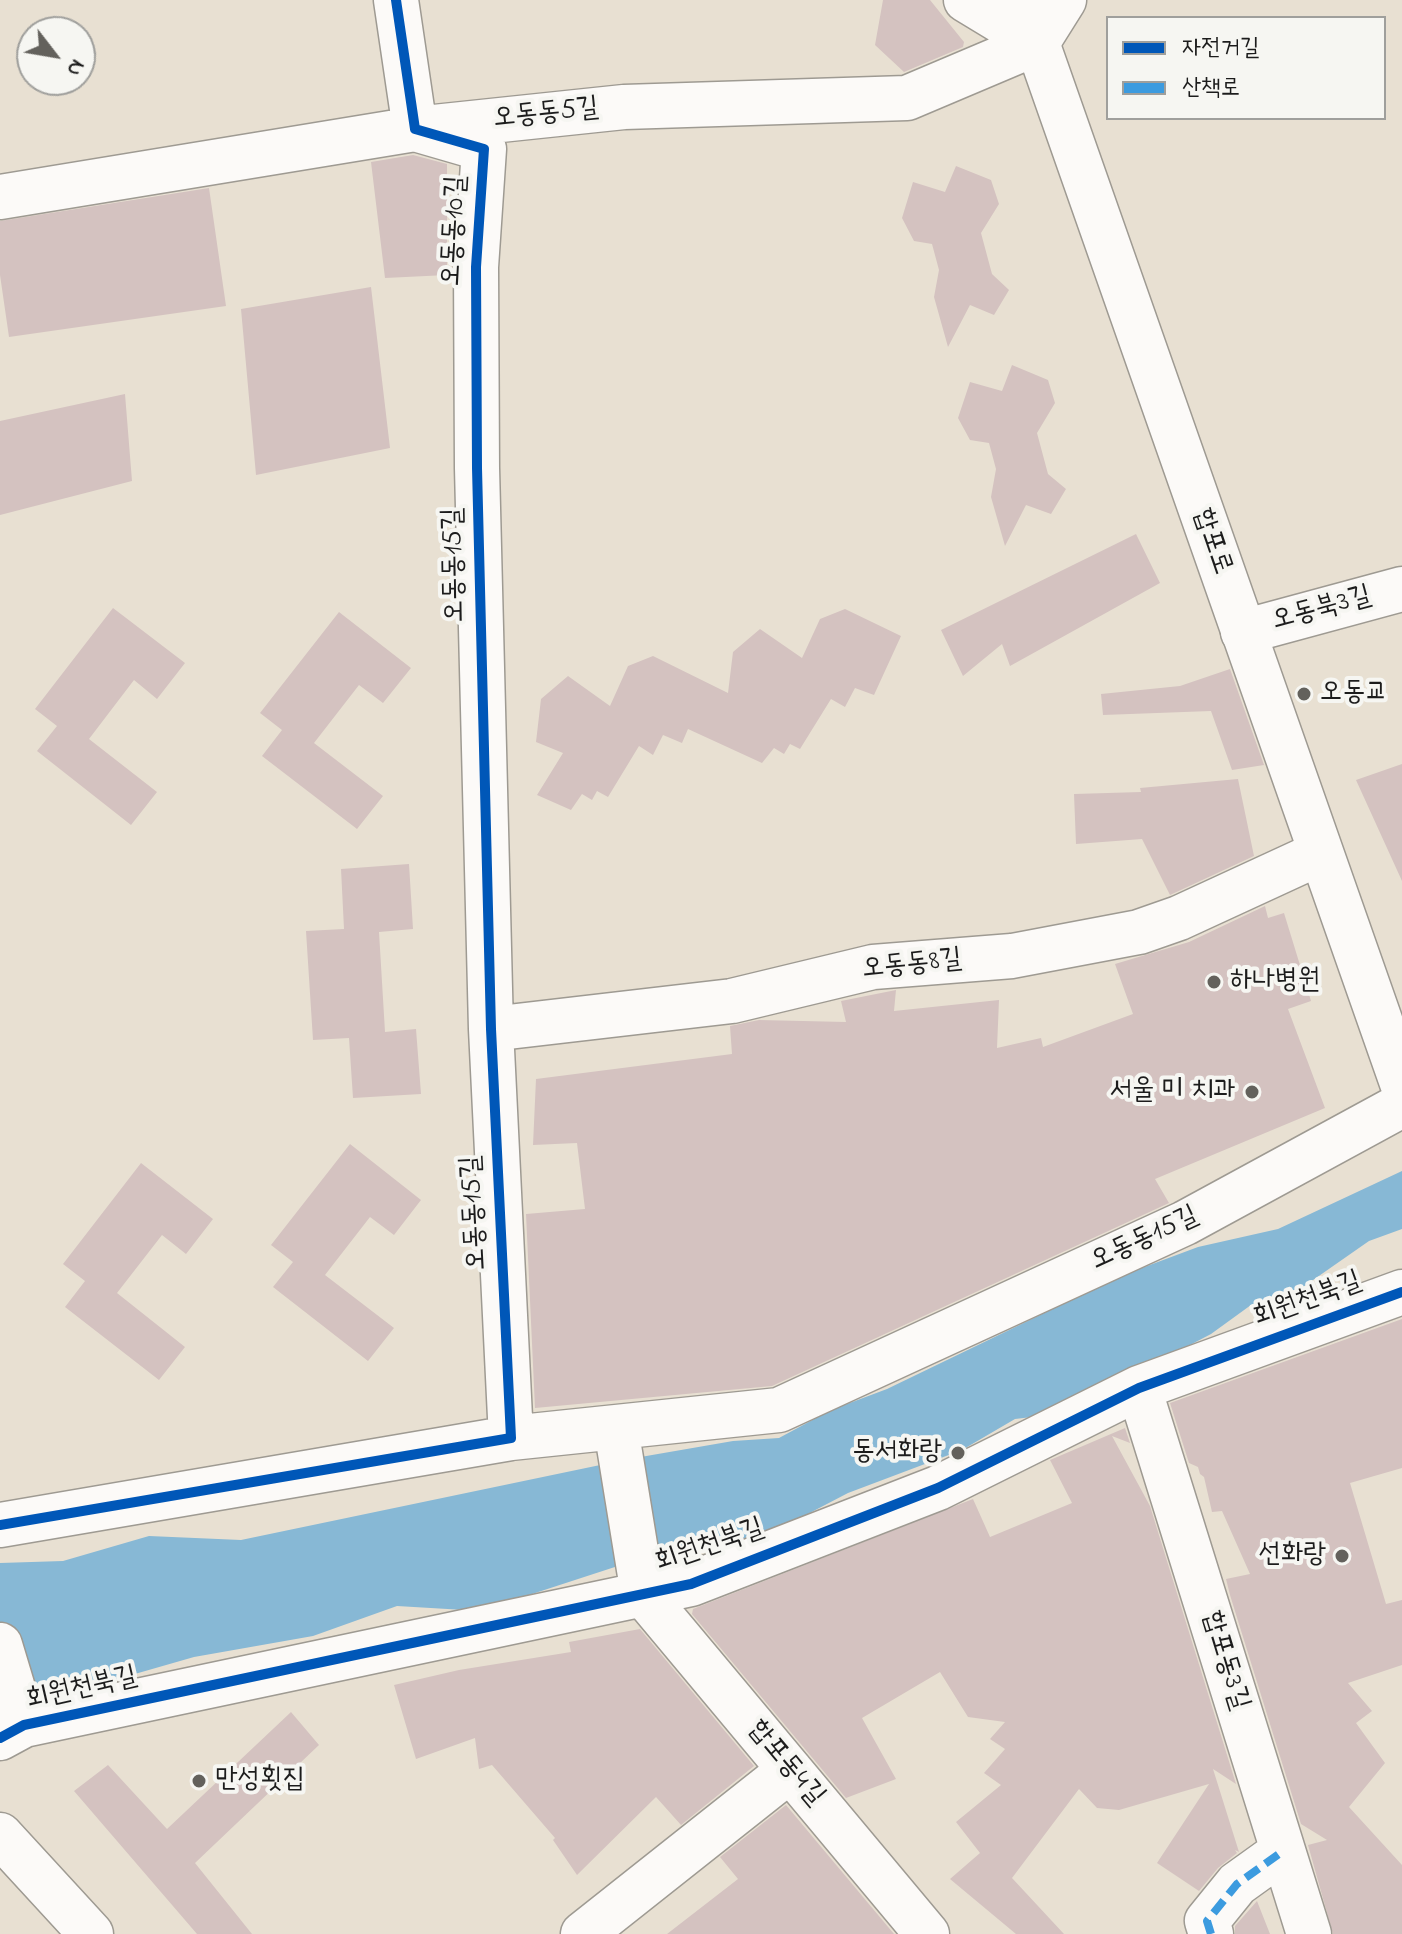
<!DOCTYPE html>
<meta charset="utf-8">
<style>
body{margin:0}
#map{position:relative;width:1402px;height:1934px;overflow:hidden;background:#e8e0d2;font-family:"Indie Flower","Poor Story",sans-serif}
canvas{display:block}
.legend{position:absolute;left:1106px;top:16px;width:280px;height:104px;box-sizing:border-box;background:#f6f6f2;border:2px solid #9f9f9c;margin:0;padding:10px 14px;list-style:none;font-size:24px;color:#1c1c1c}
.legend li{display:flex;align-items:center;gap:16px;height:40px}
.legend b{width:40px;border:2px solid #9f9f9c}
.north{position:absolute;left:16px;top:16px;width:80px;height:80px;box-sizing:border-box;background:#f6f6f2;border:2px solid #9f9f9c;border-radius:50%;rotate:121deg;font-size:22px;font-weight:700;line-height:32px;text-align:center;color:#1c1c1c}
.north::after{content:'';display:block;margin:auto;width:28px;height:36px;background:#63615c;clip-path:polygon(50% 0,100% 100%,50% 72%,0 100%)}
</style>
<div id="map">
<canvas width="1402" height="1934"></canvas>
<ul class="legend">
<li><b style="height:10px;background:#0057b8"></b>자전거길</li>
<li><b style="height:10px;background:#3c9bdf"></b>산책로</li>
</ul>
<div class="north">N</div>
</div>
<script>
const c = document.querySelector('canvas').getContext('2d');
c.lineJoin = 'round';
function fillPath(path, color) { c.fillStyle = color; c.fill(path, 'evenodd'); }
const poly = rows => new Path2D(rows.map(r => 'M' + r).join(''));
function trace(path, color, width, dash) { c.strokeStyle = color; c.lineWidth = width; c.lineCap = dash ? 'butt' : 'round'; c.setLineDash(dash || []); c.stroke(path); }
function write(font, color, halo, rows, align = 'center') {
  c.font = font + ' "Indie Flower","Poor Story",sans-serif'; c.lineWidth = 8; c.setLineDash([]); c.textBaseline = 'middle'; c.strokeStyle = halo; c.fillStyle = color; for (const [text, x, y, turn = 0] of rows) {
    c.save(); c.translate(x, y); c.rotate((+turn || 0) * Math.PI / 180); c.textAlign = isNaN(turn) ? turn : align; if (halo) c.strokeText(text, 0, 0); c.fillText(text, 0, 0); c.restore();
  }
}
const water = poly([
 [1402,1171,1402,1229,1369,1241,1293,1294,1251,1305,1211,1334,1058,1414,1015,1419,962,1450,848,1493,779,1529,665,1559,621,1565,529,1595,498,1612,397,1606,313,1636,194,1657,93,1686,22,1719,0,1645,0,1563,63,1561,149,1536,241,1540,629,1459,733,1441,779,1438,831,1410,887,1389,1123,1275,1198,1247,1278,1229]
]);
const building = poly([
 [883,0,930,0,964,42,963,47,904,72,875,45],
 [413,155,447,164,447,275,385,278,371,162],
 [956,166,991,180,999,204,981,233,992,274,1009,290,994,315,970,305,948,347,934,297,939,270,932,244,914,241,902,218,913,182,945,192],
 [209,188,226,306,9,337,0,275,0,221],
 [371,287,390,448,256,475,241,309],
 [1012,365,1048,380,1055,403,1037,433,1048,474,1066,489,1051,514,1026,505,1005,546,991,497,996,469,989,443,970,440,958,418,970,382,1002,391],
 [125,394,132,481,0,515,0,421],
 [1136,534,1160,583,1010,666,1002,644,963,676,941,630],
 [113,608,185,663,157,699,134,680,89,739,157,792,131,825,37,751,57,726,35,709],
 [845,609,901,636,874,695,855,688,845,707,831,699,800,749,790,744,784,754,774,748,762,763,688,729,682,743,663,735,653,755,639,746,608,797,597,791,592,800,582,794,571,810,537,795,563,753,536,742,541,699,568,676,610,706,628,666,653,656,728,693,733,652,760,629,802,658,820,619],
 [339,612,411,668,383,703,359,685,314,743,383,796,357,829,262,756,282,730,260,713],
 [1230,669,1264,765,1232,770,1211,711,1103,715,1101,694,1180,686],
 [1402,764,1402,881,1356,780],
 [1238,779,1254,856,1170,895,1142,839,1076,844,1074,794,1141,792,1140,788],
 [409,864,413,929,379,932,385,1032,416,1029,421,1094,353,1098,349,1038,313,1040,306,931,344,929,341,869],
 [1265,906,1268,918,1284,913,1311,1001,1288,1009,1325,1108,1155,1179,1169,1203,772,1386,535,1408,526,1214,585,1209,577,1143,533,1145,536,1079,732,1054,730,1026,759,1020,846,1022,841,1001,896,990,894,1011,999,1000,997,1048,1041,1038,1043,1047,1133,1014,1115,964,1189,942],
 [350,1144,421,1200,394,1235,370,1217,325,1275,394,1328,368,1361,273,1287,293,1262,271,1245],
 [141,1163,213,1219,186,1254,162,1235,117,1293,185,1347,159,1380,65,1307,85,1281,63,1264],
 [1402,1319,1402,1468,1350,1483,1386,1604,1402,1600,1402,1665,1348,1683,1372,1711,1356,1723,1385,1763,1349,1807,1402,1865,1402,1934,1333,1934,1308,1845,1327,1840,1301,1824,1230,1595,1226,1579,1250,1574,1222,1511,1212,1512,1204,1477,1200,1474,1198,1467,1189,1463,1170,1403],
 [1125,1428,1130,1443,1112,1436,1150,1506,1236,1784,1213,1769,1239,1852,1235,1850,1237,1853,1218,1868,1199,1891,1157,1863,1209,1784,1119,1810,1097,1808,1079,1789,1012,1878,1064,1934,1016,1934,950,1879,980,1853,956,1822,1001,1785,984,1773,1005,1749,990,1739,1005,1722,968,1717,940,1672,862,1718,896,1779,846,1798,692,1614,693,1609,973,1499,990,1537,1072,1503,1050,1460],
 [640,1629,754,1766,681,1825,656,1797,577,1875,553,1840,555,1838,492,1765,479,1769,475,1738,416,1759,394,1685,459,1670,571,1652,569,1642],
 [291,1712,319,1745,195,1863,252,1934,197,1934,74,1791,108,1765,167,1829],
 [786,1805,894,1934,667,1934,738,1879,720,1857],
 [1257,1901,1270,1934,1235,1934,1235,1926]
]);
const minor = poly([
 [966,0,1037,43],
 [1037,43,1064,0],
 [0,197,415,129,624,107,907,98,1037,43],
 [1243,632,1402,589],
 [491,1029,732,1001,873,967,1012,956,1139,932,1179,918,1320,853],
 [1139,1388,1309,1934],
 [616,1428,643,1594,927,1934],
 [511,1438,779,1410,1185,1223,1402,1105],
 [0,1525,511,1438,491,1029,477,468,476,267,484,149,415,129,396,0],
 [0,1645,24,1725],
 [0,1738,24,1725,691,1584,938,1488,1139,1388,1402,1292],
 [583,1934,790,1770],
 [1211,1934,1207,1921,1237,1884,1283,1851]
]);
const major = poly([
 [1022,0,1402,1083],
 [0,1835,91,1934]
]);
const quiet = poly([
 [1211,1934,1207,1921,1237,1884,1283,1851]
]);
const cycleway = poly([
 [0,1525,511,1438,491,1029,477,468,476,267,484,149,415,129,396,0],
 [0,1738,24,1725,691,1584,938,1488,1139,1388,1402,1292]
]);
const markers = [
 [1304,694,8,"#63615c"],
 [1214,982,8,"#63615c"],
 [1252,1092,8,"#63615c"],
 [958,1453,8,"#63615c"],
 [1342,1556,8,"#63615c"],
 [199,1781,8,"#63615c"]
];
const streetNames = [
 ["오동동5길",546,115,-6],
 ["오동동10길",456,231,-87],
 ["합포로",1211,542,71],
 ["오동동15길",456,565,-91],
 ["오동북3길",1322,610,-15],
 ["오동동8길",912,966,-6],
 ["오동동15길",476,1213,-93],
 ["오동동15길",1145,1240,-25],
 ["회원천북길",1308,1301,-20],
 ["회원천북길",710,1547,-19],
 ["합포동3길",1224,1661,73],
 ["회원천북길",82,1690,-13],
 ["합포동4길",785,1764,50]
];
const poiNames = [
 ["오동교",1320,694],
 ["하나병원",1230,982],
 ["서울 미 치과",1236,1092,"right"],
 ["동서화랑",942,1453,"right"],
 ["선화랑",1326,1556,"right"],
 ["만성횟집",215,1781]
];
fillPath(water, '#87b8d5');
fillPath(building, '#d4c2c0');
trace(minor, '#9e9a92', 47);
trace(major, '#9e9a92', 47);
trace(minor, '#fcfaf8', 44);
trace(major, '#fcfaf8', 44);
trace(quiet, '#3c9bdf', 8, [16, 8]);
trace(cycleway, '#0057b8', 10);
for (const [x, y, r, color] of markers) { const dot = new Path2D(); dot.arc(x, y, r, 0, 2 * Math.PI); c.fillStyle = color; c.fill(dot); trace(dot, '#f6f6f2', 3); }
write('28px', '#1c1c1c', '#f6f6f2', streetNames);
write('28px', '#1c1c1c', '#f6f6f2', poiNames, 'left');
</script>
